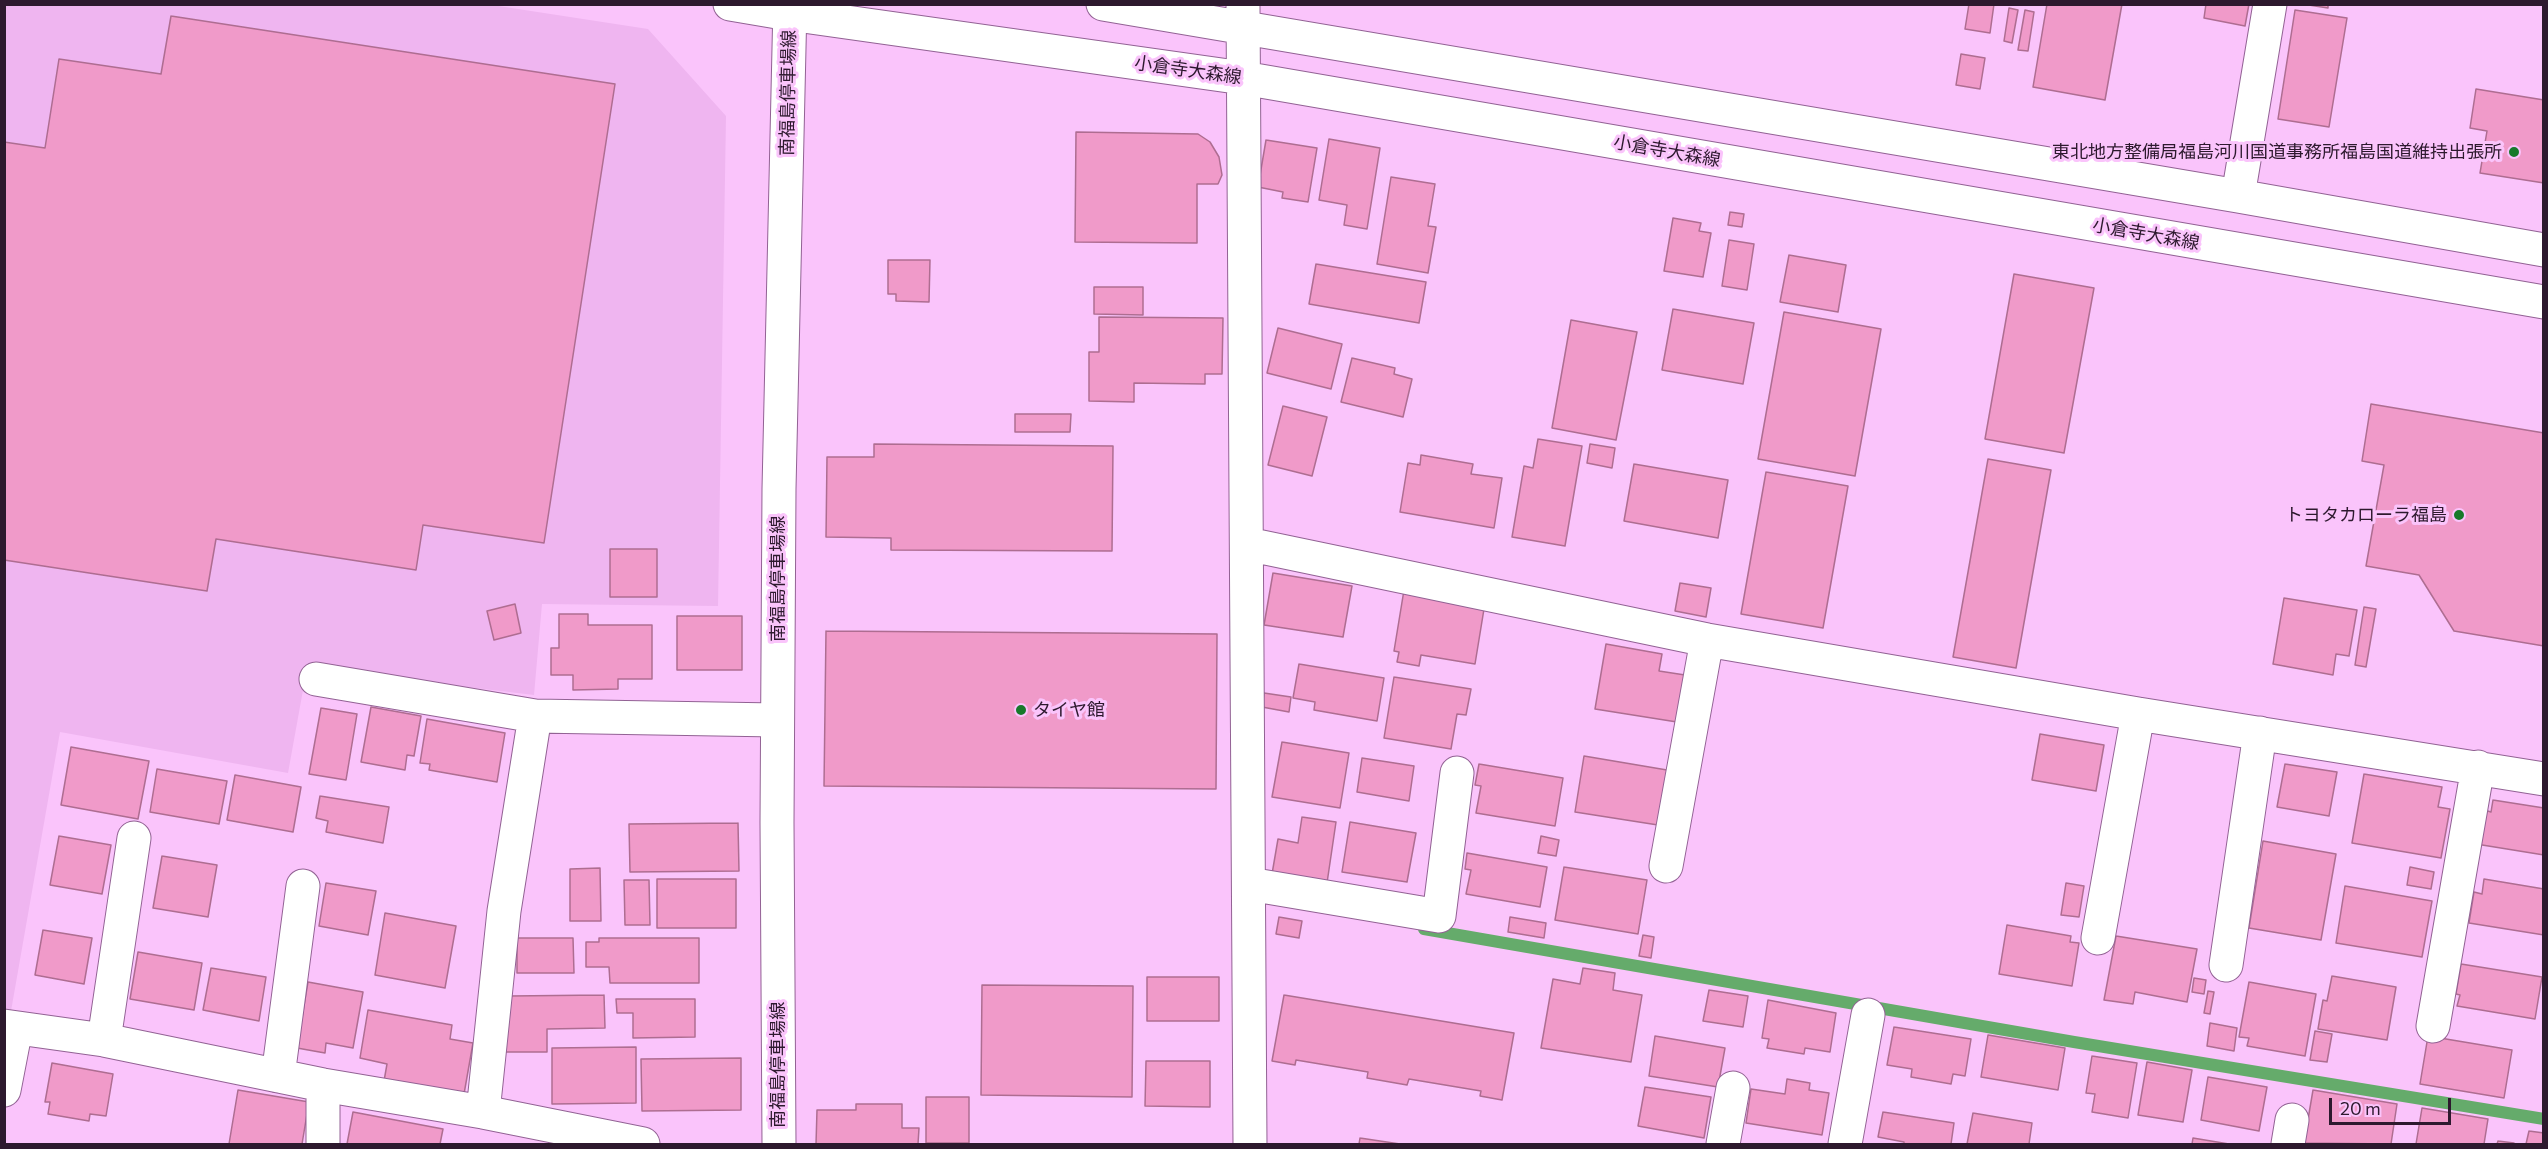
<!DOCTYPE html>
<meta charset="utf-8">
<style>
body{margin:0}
#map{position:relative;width:2548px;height:1149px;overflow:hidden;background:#fac4fb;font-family:Commissioner,sans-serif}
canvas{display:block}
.frame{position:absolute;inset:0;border:6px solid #2d192e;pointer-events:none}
.scale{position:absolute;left:2329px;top:1098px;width:122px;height:27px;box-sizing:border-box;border:3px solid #2d192e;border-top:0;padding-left:8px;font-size:18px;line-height:21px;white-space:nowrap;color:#2d192e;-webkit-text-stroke:4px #fac4fb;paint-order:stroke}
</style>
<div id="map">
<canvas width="2548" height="1149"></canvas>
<div class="frame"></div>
<div class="scale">20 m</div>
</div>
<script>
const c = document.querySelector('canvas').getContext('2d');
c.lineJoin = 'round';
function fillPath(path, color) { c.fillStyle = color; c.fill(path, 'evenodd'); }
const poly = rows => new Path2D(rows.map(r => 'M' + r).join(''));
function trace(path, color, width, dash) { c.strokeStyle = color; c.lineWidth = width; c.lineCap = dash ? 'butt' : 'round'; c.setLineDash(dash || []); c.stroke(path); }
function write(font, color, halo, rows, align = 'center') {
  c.font = font + ' Commissioner,"Noto Sans JP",sans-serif'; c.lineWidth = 6; c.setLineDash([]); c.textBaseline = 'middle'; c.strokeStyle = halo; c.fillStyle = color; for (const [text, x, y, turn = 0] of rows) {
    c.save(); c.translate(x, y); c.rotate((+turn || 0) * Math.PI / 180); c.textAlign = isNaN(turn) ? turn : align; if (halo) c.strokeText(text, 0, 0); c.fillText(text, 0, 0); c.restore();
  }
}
const built = poly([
 [4,5,492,5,648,29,726,116,718,606,542,604,534,695,307,668,288,773,60,732,11,1011,4,1010]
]);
const stream = poly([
 [1424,929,2074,1042,2544,1119]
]);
const building = poly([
 [1969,4,1994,4,1990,33,1965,29,1969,4],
 [2047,4,2122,4,2105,100,2033,87,2047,4],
 [2206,4,2249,4,2245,26,2204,18,2206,4],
 [2302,4,2328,4,2328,8,2302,4],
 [2009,8,2018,10,2012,43,2004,41,2009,8],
 [2025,10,2034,12,2028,51,2018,50,2025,10],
 [2295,10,2347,18,2329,127,2278,119,2295,10],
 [171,16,615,84,544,543,423,525,416,570,216,539,207,591,4,560,4,142,45,148,59,59,161,74,171,16],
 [1961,54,1985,58,1980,89,1956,85,1961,54],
 [2476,89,2544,100,2544,183,2480,173,2487,131,2470,128,2476,89],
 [1076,132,1198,134,1210,142,1219,157,1222,175,1218,184,1197,184,1197,243,1075,242,1076,132],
 [1329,139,1380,148,1367,229,1344,225,1347,205,1319,200,1329,139],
 [1266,140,1317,148,1308,202,1282,198,1283,192,1258,187,1266,140],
 [1391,177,1435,184,1428,226,1436,227,1428,273,1377,264,1391,177],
 [1730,212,1744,214,1742,227,1728,225,1730,212],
 [1673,218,1701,223,1699,231,1711,233,1703,277,1664,271,1673,218],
 [1729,240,1754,244,1747,290,1722,286,1729,240],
 [1789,255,1846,265,1838,312,1780,302,1789,255],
 [888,260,930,260,929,302,896,301,896,294,888,294,888,260],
 [1316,264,1426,282,1419,323,1309,304,1316,264],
 [2014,274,2094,288,2064,453,1985,439,2014,274],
 [1094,287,1143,287,1143,315,1094,314,1094,287],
 [1673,309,1754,323,1743,384,1662,370,1673,309],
 [1784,312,1881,329,1855,476,1758,459,1784,312],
 [1099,317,1223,318,1222,374,1205,374,1205,384,1134,383,1134,402,1089,401,1089,352,1099,352,1099,317],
 [1571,320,1637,332,1616,440,1552,428,1571,320],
 [1278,328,1342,344,1331,389,1267,373,1278,328],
 [1352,358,1395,368,1394,374,1412,379,1403,417,1341,402,1352,358],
 [2371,404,2544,433,2544,646,2454,631,2419,575,2366,566,2384,465,2362,461,2371,404],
 [1283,406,1327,417,1312,476,1268,465,1283,406],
 [1015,414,1071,414,1070,432,1015,432,1015,414],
 [1538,439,1582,446,1565,546,1512,537,1524,466,1533,468,1538,439],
 [874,444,1113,446,1112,551,891,550,891,538,826,537,827,457,874,457,874,444],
 [1590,444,1615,448,1612,468,1587,463,1590,444],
 [1421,455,1473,464,1471,474,1502,478,1494,528,1400,512,1408,463,1420,465,1421,455],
 [1988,459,2051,470,2016,668,1953,657,1988,459],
 [1634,464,1728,480,1718,538,1624,521,1634,464],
 [1766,472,1848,486,1823,628,1741,614,1766,472],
 [610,549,657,549,657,597,610,597,610,549],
 [1273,573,1352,586,1343,637,1264,625,1273,573],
 [1680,583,1711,588,1706,617,1675,611,1680,583],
 [1404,590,1484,609,1475,664,1421,655,1419,666,1397,662,1399,652,1394,651,1404,590],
 [2284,598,2357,610,2349,656,2336,654,2333,675,2273,664,2284,598],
 [515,604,521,633,494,640,487,611,515,604],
 [2364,607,2376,609,2366,667,2355,665,2364,607],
 [559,614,588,614,588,625,652,625,652,679,618,679,618,689,573,690,573,675,551,675,551,648,559,648,559,614],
 [677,616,742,616,742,670,677,670,677,616],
 [826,631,1217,634,1216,789,824,786,826,631],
 [1606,644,1662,654,1659,671,1685,675,1677,722,1595,709,1606,644],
 [1299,664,1384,678,1377,721,1314,710,1315,702,1293,698,1299,664],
 [1394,677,1471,689,1466,715,1457,714,1451,749,1384,738,1394,677],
 [1264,693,1291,697,1289,712,1262,707,1264,693],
 [371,707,421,716,414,756,407,755,405,770,361,762,371,707],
 [321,708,357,714,346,780,309,774,321,708],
 [427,719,505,733,497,782,429,770,430,764,420,763,427,719],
 [2040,734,2104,745,2096,791,2032,780,2040,734],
 [1282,742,1349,753,1340,808,1272,797,1282,742],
 [71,747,149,761,138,819,61,805,71,747],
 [1584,756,1667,770,1658,825,1575,812,1584,756],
 [1362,758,1414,766,1409,801,1357,792,1362,758],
 [1479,764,1563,778,1555,826,1476,813,1481,786,1475,785,1479,764],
 [2285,764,2337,772,2329,816,2277,807,2285,764],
 [157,769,227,781,219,824,150,812,157,769],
 [2364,774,2442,787,2438,807,2450,809,2441,858,2352,843,2364,774],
 [235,775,301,787,293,832,227,820,235,775],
 [320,796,389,807,383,843,326,832,328,821,316,818,320,796],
 [2493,800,2544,808,2544,855,2476,844,2481,809,2491,812,2493,800],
 [1302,817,1336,822,1327,883,1272,874,1278,839,1298,843,1302,817],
 [1350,822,1416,833,1407,882,1342,872,1350,822],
 [738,823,739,871,630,872,629,824,738,823],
 [59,836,111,845,102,894,50,885,59,836],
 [1541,836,1559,840,1556,856,1538,853,1541,836],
 [2263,841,2336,854,2321,940,2249,928,2263,841],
 [1467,853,1547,867,1540,907,1466,894,1471,870,1465,869,1467,853],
 [162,856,217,865,208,917,153,908,162,856],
 [1564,867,1647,880,1638,934,1555,920,1564,867],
 [2410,867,2434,872,2431,889,2407,885,2410,867],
 [600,868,601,921,570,921,570,869,600,868],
 [657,879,736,879,736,928,657,928,657,879],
 [2484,879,2544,889,2544,935,2469,923,2474,892,2482,894,2484,879],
 [624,880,649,880,650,925,625,925,624,880],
 [326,883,376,891,368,935,319,926,326,883],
 [2066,883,2084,886,2079,917,2061,915,2066,883],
 [2345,886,2432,901,2422,957,2336,943,2345,886],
 [385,913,456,926,445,988,375,975,385,913],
 [1279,917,1302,921,1299,938,1276,934,1279,917],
 [1510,917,1546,923,1544,938,1508,932,1510,917],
 [2007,925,2071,936,2070,942,2079,943,2072,986,1999,974,2007,925],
 [43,930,92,938,84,984,35,975,43,930],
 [1643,935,1654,937,1651,958,1639,956,1643,935],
 [2116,936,2197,949,2187,1002,2135,992,2133,1004,2104,1000,2116,936],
 [517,938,573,938,574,973,517,973,517,938],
 [599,938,699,938,699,983,610,983,609,967,586,967,586,942,599,942,599,938],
 [138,952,202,963,194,1010,130,999,138,952],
 [2461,964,2542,977,2535,1019,2457,1006,2460,995,2456,994,2461,964],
 [211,968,266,977,259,1021,203,1010,211,968],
 [1583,968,1615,973,1613,990,1642,995,1631,1062,1541,1048,1553,979,1580,984,1583,968],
 [2332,976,2396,987,2387,1040,2318,1029,2323,1000,2327,1001,2332,976],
 [1147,977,1219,977,1219,1021,1147,1021,1147,977],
 [2194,978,2206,980,2204,994,2192,992,2194,978],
 [308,982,363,992,353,1048,326,1043,325,1053,297,1048,308,982],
 [2249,982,2316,994,2305,1056,2247,1046,2249,1038,2239,1037,2249,982],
 [982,985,1133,986,1132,1097,981,1095,982,985],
 [1709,990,1748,996,1743,1027,1703,1021,1709,990],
 [2208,991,2214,992,2210,1014,2204,1013,2208,991],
 [604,995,605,1028,547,1029,547,1052,502,1052,509,996,604,995],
 [1284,995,1514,1033,1502,1100,1480,1096,1481,1091,1409,1079,1407,1085,1367,1078,1368,1072,1296,1060,1295,1065,1272,1061,1284,995],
 [616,999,695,999,695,1037,633,1038,633,1013,617,1013,616,999],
 [1768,1000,1836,1013,1830,1052,1805,1048,1804,1054,1767,1048,1769,1039,1762,1038,1768,1000],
 [368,1010,452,1025,450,1039,473,1043,464,1094,384,1081,387,1064,360,1058,368,1010],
 [2210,1023,2237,1028,2234,1051,2207,1046,2210,1023],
 [1894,1027,1971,1039,1965,1076,1953,1074,1951,1084,1911,1077,1912,1069,1887,1065,1894,1027],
 [2315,1031,2332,1034,2327,1062,2310,1060,2315,1031],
 [1988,1035,2065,1048,2058,1090,1981,1077,1988,1035],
 [1655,1036,1725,1048,1718,1087,1649,1076,1655,1036],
 [2428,1036,2512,1050,2504,1098,2420,1084,2428,1036],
 [636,1047,636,1103,552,1104,552,1048,636,1047],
 [2092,1056,2137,1063,2128,1118,2092,1112,2095,1094,2086,1093,2092,1056],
 [741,1058,741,1110,642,1111,641,1059,741,1058],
 [1146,1061,1210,1061,1210,1107,1145,1106,1146,1061],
 [2147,1062,2192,1070,2183,1122,2138,1115,2147,1062],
 [52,1063,113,1074,106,1116,90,1114,89,1121,48,1114,50,1102,45,1102,52,1063],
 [2208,1077,2267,1087,2259,1131,2201,1120,2208,1077],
 [1787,1079,1810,1083,1809,1090,1829,1093,1822,1135,1746,1123,1751,1089,1785,1094,1787,1079],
 [1645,1087,1711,1097,1704,1138,1638,1126,1645,1087],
 [238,1090,309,1102,302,1144,229,1144,238,1090],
 [2313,1090,2397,1104,2391,1144,2304,1143,2313,1090],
 [926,1097,969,1097,969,1143,926,1143,926,1097],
 [856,1104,902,1104,902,1128,919,1128,918,1144,816,1144,817,1110,856,1110,856,1104],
 [2422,1108,2488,1119,2484,1144,2416,1144,2422,1108],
 [353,1112,443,1129,440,1144,347,1144,353,1112],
 [1883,1112,1954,1123,1951,1144,1904,1144,1904,1142,1878,1137,1883,1112],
 [1973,1113,2032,1123,2029,1144,1967,1144,1973,1113],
 [2529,1131,2544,1133,2544,1144,2526,1144,2529,1131],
 [1360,1138,1400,1144,1359,1144,1360,1138],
 [2193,1138,2229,1144,2192,1144,2193,1138],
 [2498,1141,2514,1143,2514,1144,2497,1144,2498,1141]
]);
const minor = poly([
 [1103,4,2238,196,2544,250],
 [1243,6,1250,1144],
 [789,14,1243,78,2544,302],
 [2238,196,2270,4],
 [1247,544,1707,640,2138,714,2544,779],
 [316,679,535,716,777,720],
 [1666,866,1707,640],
 [1249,884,1439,916,1457,773],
 [2098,938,2138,714],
 [2226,965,2260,733],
 [4,1026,104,1040,323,1085,483,1112,643,1144],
 [2433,1026,2478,767],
 [104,1040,134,838],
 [278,1076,303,886],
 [323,1085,323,1144],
 [4,1090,16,1028],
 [483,1112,504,911,535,716],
 [1723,1144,1733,1088],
 [1845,1144,1868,1015],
 [2288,1144,2292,1120]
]);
const major = poly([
 [730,4,789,14],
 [779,1144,777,822,779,489,790,4]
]);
const markers = [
 [2514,152,6,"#17792a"],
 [2459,515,6,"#17792a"],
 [1021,710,6,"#17792a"]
];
const streetNames = [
 ["小倉寺大森線",1188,70,8],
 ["南福島停車場線",788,93,-89],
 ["小倉寺大森線",1667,151,10],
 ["小倉寺大森線",2146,234,10],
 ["南福島停車場線",778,579,-90],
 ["南福島停車場線",778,1065,-90]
];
const poiNames = [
 ["東北地方整備局福島河川国道事務所福島国道維持出張所",2502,152],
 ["トヨタカローラ福島",2447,515],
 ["タイヤ館",1033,710,"left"]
];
fillPath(built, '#efb5f0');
trace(stream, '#65ab6b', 12);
fillPath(building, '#f09ac9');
trace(building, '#ae6d91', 1.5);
trace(minor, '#926294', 35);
trace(major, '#926294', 35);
trace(minor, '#fff', 33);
trace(major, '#fff', 33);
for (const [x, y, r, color] of markers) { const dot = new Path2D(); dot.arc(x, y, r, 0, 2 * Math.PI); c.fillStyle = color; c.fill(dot); trace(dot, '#fac4fb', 2); }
write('18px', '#2d192e', '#fac4fb', streetNames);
write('18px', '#2d192e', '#fac4fb', poiNames, 'right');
</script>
